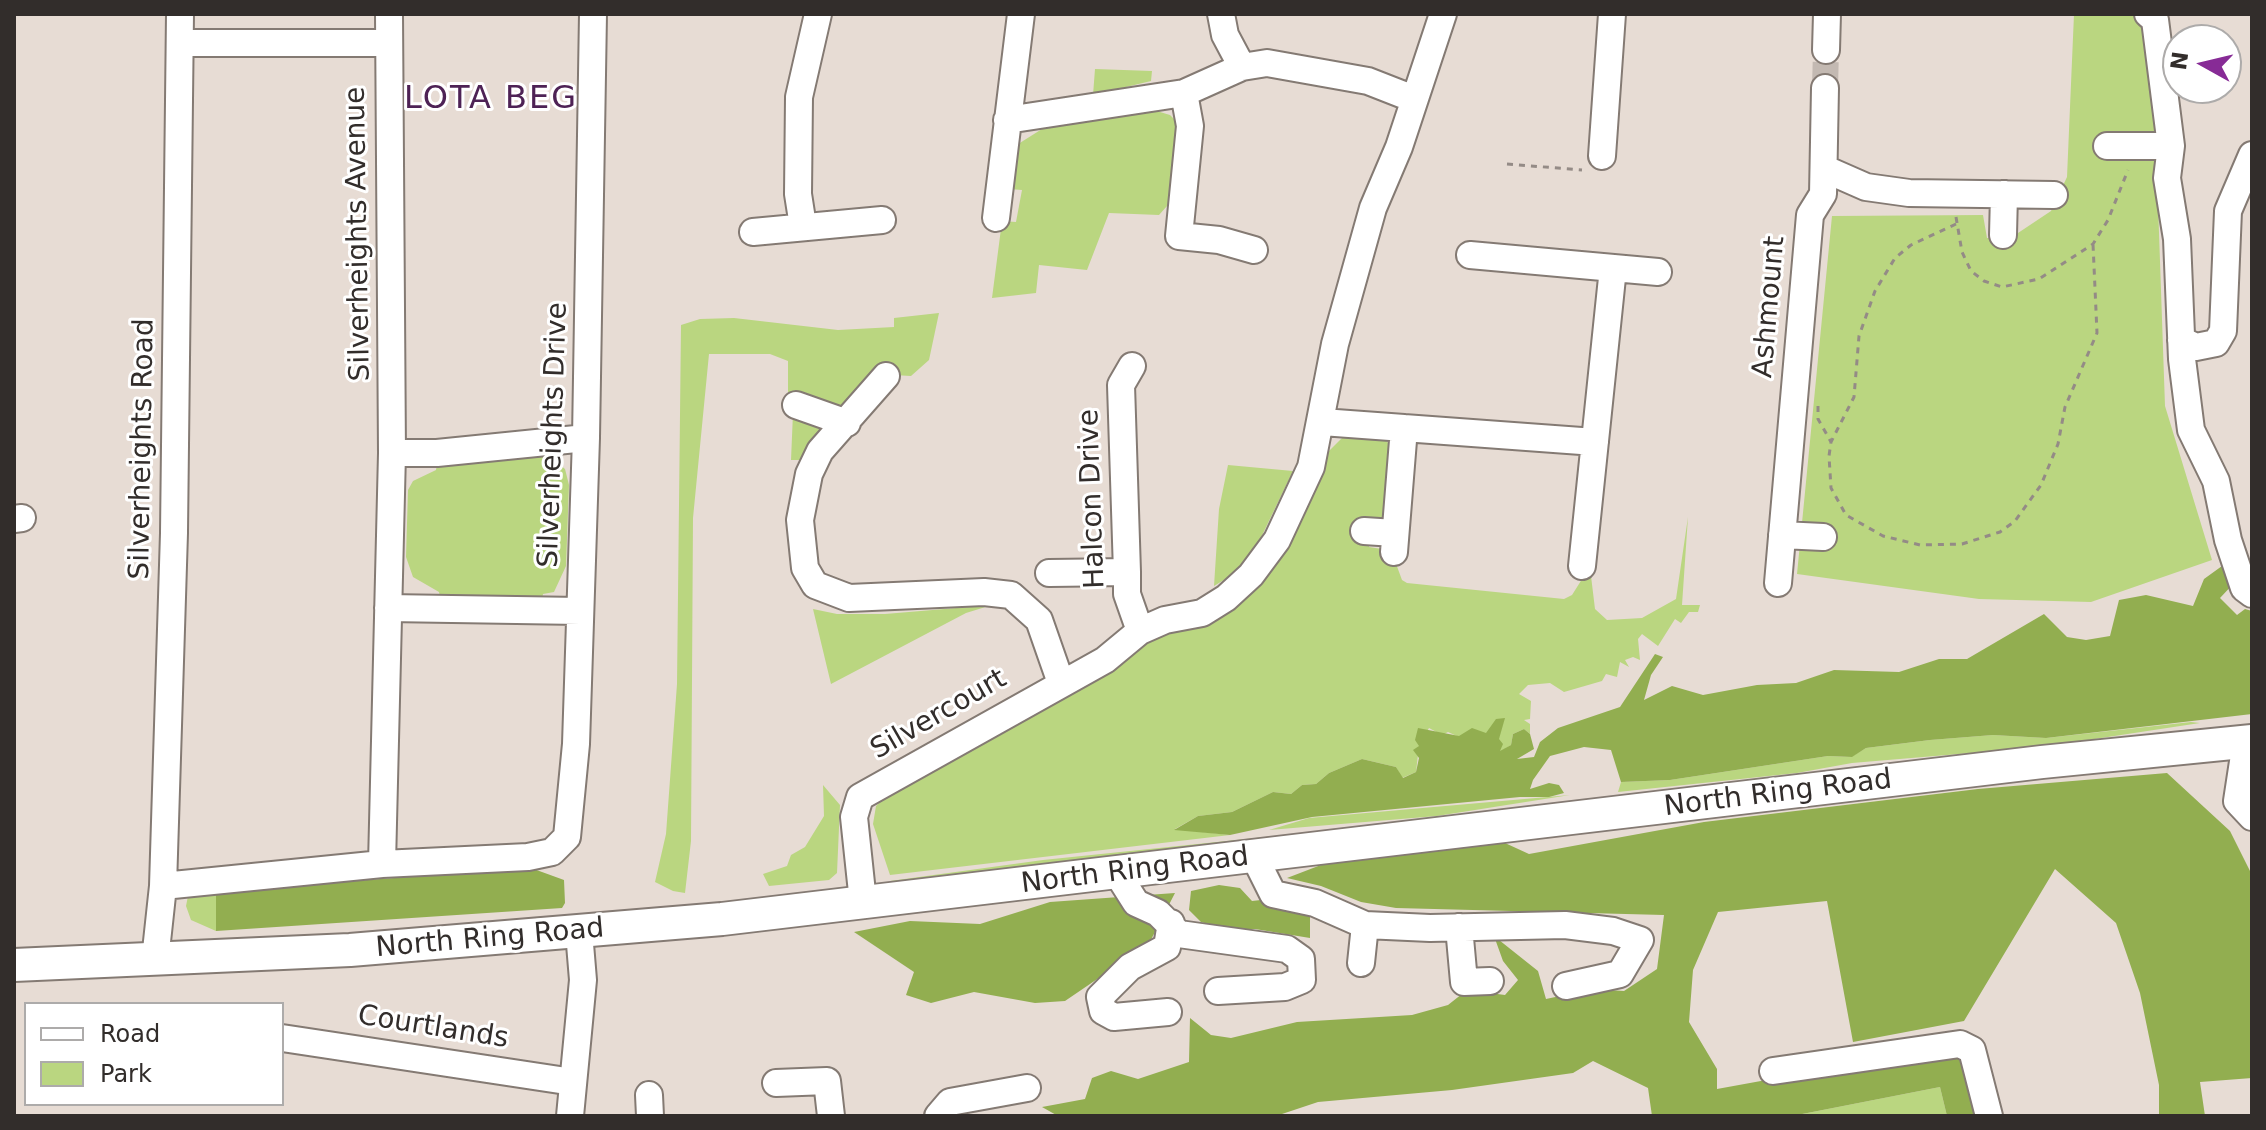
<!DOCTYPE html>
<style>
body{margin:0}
#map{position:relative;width:2266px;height:1130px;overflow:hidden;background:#e7dcd4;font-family:"DejaVu Sans",sans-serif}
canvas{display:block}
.frame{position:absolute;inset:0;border:16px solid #322d2b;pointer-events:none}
.legend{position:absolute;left:24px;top:1002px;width:260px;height:104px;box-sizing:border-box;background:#fff;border:2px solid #adabaa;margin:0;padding:10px 14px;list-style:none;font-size:24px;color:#322d2b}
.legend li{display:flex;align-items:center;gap:16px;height:40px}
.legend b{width:40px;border:2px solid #adabaa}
.north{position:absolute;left:2162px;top:24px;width:80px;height:80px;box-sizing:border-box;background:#fff;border:2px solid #adabaa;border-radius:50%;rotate:278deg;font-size:22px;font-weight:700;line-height:32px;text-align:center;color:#322d2b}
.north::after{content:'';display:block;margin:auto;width:28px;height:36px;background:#872b96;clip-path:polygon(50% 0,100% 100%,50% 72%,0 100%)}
</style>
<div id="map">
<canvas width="2266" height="1130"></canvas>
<div class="frame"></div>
<ul class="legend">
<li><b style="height:10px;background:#fff"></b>Road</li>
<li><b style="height:22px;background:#bad680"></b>Park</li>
</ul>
<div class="north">N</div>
</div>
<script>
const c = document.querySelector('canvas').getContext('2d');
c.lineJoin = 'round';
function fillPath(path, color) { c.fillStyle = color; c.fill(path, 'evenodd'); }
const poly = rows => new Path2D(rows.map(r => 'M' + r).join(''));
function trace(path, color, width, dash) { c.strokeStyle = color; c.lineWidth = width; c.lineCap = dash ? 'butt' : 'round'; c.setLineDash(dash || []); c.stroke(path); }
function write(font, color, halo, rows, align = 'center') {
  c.font = font + ' "DejaVu Sans",sans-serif'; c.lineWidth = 6; c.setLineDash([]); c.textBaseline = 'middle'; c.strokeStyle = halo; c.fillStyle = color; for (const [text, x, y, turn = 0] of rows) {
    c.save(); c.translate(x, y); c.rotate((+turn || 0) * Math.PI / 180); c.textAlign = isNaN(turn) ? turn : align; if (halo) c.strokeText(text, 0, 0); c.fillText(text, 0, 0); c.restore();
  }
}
const green = poly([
 [2074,14,2133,14,2145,31,2156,146,2165,406,2212,560,2091,602,1979,599,1797,574,1832,216,1983,215,1987,238,2009,239,2051,211,2067,177],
 [1095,69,1152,71,1151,81,1093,95],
 [1150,109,1170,115,1178,123,1174,198,1167,206,1159,215,1109,213,1087,270,1039,265,1036,293,992,298,1002,221,1016,222,1022,190,1009,189,1015,146,1042,129],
 [939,313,929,360,911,376,876,374,843,410,788,394,788,361,770,354,709,354,693,518,691,841,685,893,673,891,655,882,666,834,677,684,681,325,700,319,734,318,838,330,894,327,894,318],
 [793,413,827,426,800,460,791,460],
 [1347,433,1385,439,1392,448,1388,522,1371,530,1369,547,1382,549,1395,561,1402,580,1407,583,1564,599,1572,595,1584,576,1591,576,1595,609,1607,620,1642,618,1676,599,1688,517,1682,605,1700,605,1698,612,1689,612,1681,623,1675,619,1658,646,1642,634,1638,639,1640,660,1633,657,1625,660,1629,667,1620,662,1617,677,1606,674,1602,681,1564,692,1550,683,1528,685,1519,694,1531,701,1530,719,1524,720,1530,724,1530,734,1524,729,1513,734,1511,745,1500,752,1498,740,1504,719,1487,733,1459,737,1448,732,1442,735,1429,728,1419,746,1416,772,1402,778,1396,767,1362,759,1329,773,1316,784,1302,785,1291,794,1273,792,1232,812,1198,816,1175,829,1230,835,890,875,873,824,876,806,889,793,1156,634,1238,606,1284,551,1317,486,1327,453],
 [542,455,544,460,553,459,565,469,569,485,566,566,554,592,543,594,542,599,440,597,439,592,413,577,406,557,408,490,413,481,436,470,437,464],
 [1228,465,1293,471,1255,550,1237,572,1214,586,1219,509],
 [992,605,966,613,831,684,813,609,837,614,885,614],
 [2191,722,2200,723,2042,747,1852,763,1797,773,1618,792,1621,782,1670,780,1828,756,1851,757,1866,748,1930,740,1993,735,2046,738],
 [823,785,840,805,837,873,829,880,769,886,763,874,787,866,791,855,805,847,824,816],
 [1570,795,1437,816,1269,830,1309,818],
 [1565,802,1571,803,1566,807,1491,819,1286,838,902,883,890,881,1043,860,1497,813],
 [216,891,216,931,191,920,186,906,188,896],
 [1940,1087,1947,1116,1792,1116]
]);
const forest = poly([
 [2222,566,2236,581,2220,598,2237,615,2245,609,2252,611,2252,714,2046,738,1993,735,1930,740,1866,748,1852,757,1828,756,1670,780,1621,782,1611,750,1584,747,1550,756,1533,780,1530,789,1549,783,1559,785,1564,793,1549,797,1520,797,1312,817,1230,835,1174,830,1198,816,1232,812,1273,792,1291,794,1302,785,1316,784,1329,773,1362,759,1396,767,1403,778,1416,772,1419,758,1413,750,1419,746,1415,740,1418,728,1459,736,1472,728,1486,733,1496,719,1505,718,1499,739,1503,744,1500,751,1511,745,1513,734,1524,729,1530,734,1534,749,1517,759,1534,757,1540,742,1558,728,1620,707,1655,654,1663,657,1651,675,1644,700,1672,686,1703,695,1757,685,1796,683,1834,670,1899,672,1939,659,1967,659,2044,614,2067,637,2086,640,2110,636,2119,600,2146,595,2193,606,2204,579],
 [2167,773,2230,831,2252,875,2252,1078,2200,1082,2205,1116,2159,1116,2159,1085,2140,993,2116,923,2055,869,1964,1021,1853,1042,1827,901,1718,912,1693,970,1689,1022,1717,1069,1717,1089,1942,1048,1964,1058,1977,1116,1947,1116,1940,1087,1792,1116,1652,1116,1648,1088,1593,1061,1573,1073,1452,1090,1318,1102,1276,1116,1058,1116,1042,1107,1085,1099,1092,1078,1111,1071,1138,1079,1189,1062,1190,1018,1211,1035,1231,1038,1297,1022,1412,1015,1448,1005,1467,990,1505,995,1518,980,1503,961,1494,936,1538,971,1546,999,1593,989,1624,991,1657,969,1664,915,1396,908,1361,902,1321,886,1287,878,1334,860,1505,843,1529,854,1704,822,1978,789],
 [531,868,564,880,565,903,562,908,216,931,216,891],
 [1219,885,1240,888,1252,901,1288,897,1310,917,1310,938,1255,929,1228,930,1201,922,1189,910,1191,891],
 [1175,893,1139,963,1112,969,1065,1001,1035,1003,974,992,931,1003,906,995,914,972,854,932,910,921,980,924,1050,902]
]);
const minorTunnel = poly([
 [1825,88,1826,50]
]);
const path = poly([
 [1507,164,1582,170],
 [1956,217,1962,252,1971,271,1984,281,2002,287,2039,279,2093,244,2108,220,2128,170],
 [1956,224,1911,245,1895,258,1875,291,1859,336,1854,397,1831,442,1829,456,1831,488,1846,515,1883,536,1920,545,1962,544,2000,532,2015,521,2041,485,2058,444,2065,407,2097,333,2093,244],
 [1818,406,1818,419,1831,442]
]);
const minor = poly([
 [1221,14,1225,35,1242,67],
 [2148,14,2155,20,2171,146,2167,178,2177,239,2182,359,2191,430,2216,481,2228,540,2244,588,2252,594],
 [181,43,388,43],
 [1826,50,1827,14],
 [1184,93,1190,126,1179,236,1219,240,1254,250],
 [1007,120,1184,93,1242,67,1267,63,1368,81,1414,99],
 [2107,146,2171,146],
 [1602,156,1612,14],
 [1825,169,1866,187,1909,193,2054,195],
 [996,218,1021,14],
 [803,226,798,194,799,97,818,14],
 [753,232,882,220],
 [2003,235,2004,194],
 [1470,255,1658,272],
 [2181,340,2196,347,2216,343,2223,331,2228,211,2252,155],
 [1132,366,1121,385,1127,572,1127,594,1140,631],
 [886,376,820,451,809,474,800,520,805,568,815,585,849,598,984,592,1011,595,1039,620,1061,683],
 [796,405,847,423],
 [1322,422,1595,442],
 [392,453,437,453,586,438],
 [14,519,22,518],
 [1364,531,1395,533],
 [1782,535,1823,537],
 [1394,552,1404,428],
 [1582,566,1613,268],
 [1049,573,1127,572],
 [1778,583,1810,215,1823,194,1825,88],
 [388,608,580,611],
 [2246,742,2237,801,2252,817],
 [1254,856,1273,894,1315,903,1365,925,1430,928,1565,925,1613,931,1640,940,1620,974,1566,986],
 [382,864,392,453,389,14],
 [1117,873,1136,903,1158,913,1179,934,1287,949,1301,959,1302,980,1285,987,1218,991],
 [163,886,382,864,528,857,552,852,567,837,576,744,586,438,593,14],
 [863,902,854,817,860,797,1105,660,1140,631,1165,620,1202,613,1226,598,1251,575,1277,540,1311,467,1335,344,1373,208,1399,147,1443,14],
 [1459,927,1464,982,1490,981],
 [155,960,163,886,174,533,180,14],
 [1361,963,1365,925],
 [1168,1012,1114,1017,1103,1011,1100,997,1130,967,1167,947,1171,923],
 [282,1038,573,1082],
 [1773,1071,1960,1044,1972,1050,1989,1116],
 [776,1083,827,1081,831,1116],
 [649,1095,650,1116],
 [570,1116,583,980,579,932],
 [938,1116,950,1102,1027,1088]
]);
const major = poly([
 [14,965,350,950,722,919,2042,762,2252,741]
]);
const streetNames = [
 ["Silverheights Avenue",359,234,-91],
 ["Ashmount",1770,307,-85],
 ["Silverheights Drive",554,435,-88],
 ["Silverheights Road",143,449,-89],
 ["Halcon Drive",1093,499,-92],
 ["Silvercourt",939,715,-30],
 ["North Ring Road",1778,794,-7],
 ["North Ring Road",1135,871,-7],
 ["North Ring Road",490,939,-5],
 ["Courtlands",433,1028,9]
];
const quarterNames = [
 ["LOTA BEG",491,100]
];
fillPath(green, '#bad680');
fillPath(forest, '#92ae50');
trace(minorTunnel, '#c3b9b2', 26, [26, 13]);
trace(minor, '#847a73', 30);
trace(major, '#847a73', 36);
trace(path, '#948b86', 3, [6, 6]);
trace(minor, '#fff', 26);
trace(major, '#fff', 32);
write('28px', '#322d2b', '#fff', streetNames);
c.letterSpacing = '2px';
write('32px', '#4e2255', '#fff', quarterNames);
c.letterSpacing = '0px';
</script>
